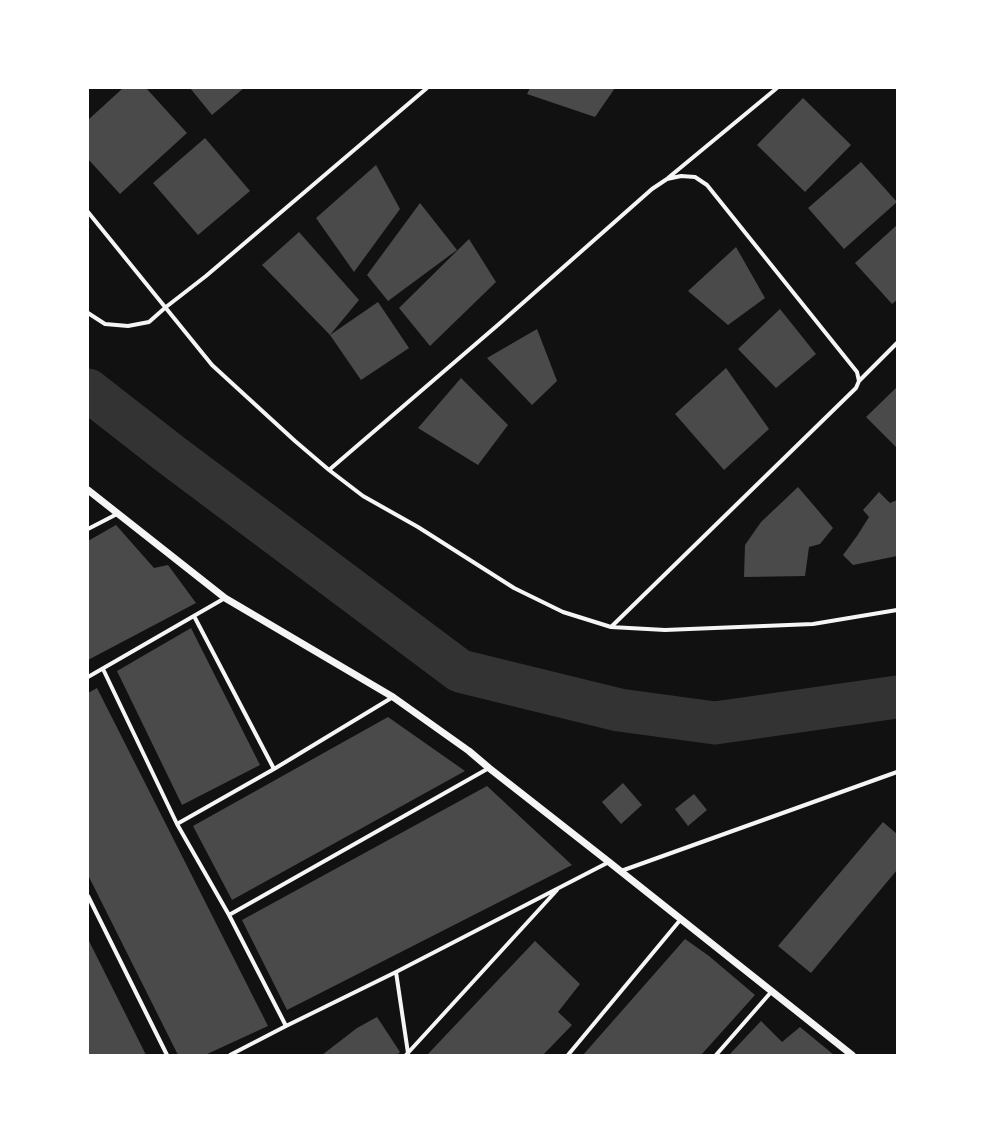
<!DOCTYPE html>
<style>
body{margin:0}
#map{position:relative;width:985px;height:1143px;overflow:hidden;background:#111;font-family:Montserrat,sans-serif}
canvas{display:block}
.frame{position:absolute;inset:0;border:89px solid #fff;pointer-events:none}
</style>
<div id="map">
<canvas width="985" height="1143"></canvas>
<div class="frame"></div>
</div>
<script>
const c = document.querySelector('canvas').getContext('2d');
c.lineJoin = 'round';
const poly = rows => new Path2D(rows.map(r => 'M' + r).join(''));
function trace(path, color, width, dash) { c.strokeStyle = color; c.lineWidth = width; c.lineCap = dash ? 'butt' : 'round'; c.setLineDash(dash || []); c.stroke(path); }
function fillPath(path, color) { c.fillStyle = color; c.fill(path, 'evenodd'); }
const river = poly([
 [88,390,170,454,460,671,619,710,715,723,897,697]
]);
const building = poly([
 [123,88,146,88,187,133,120,194,88,159,88,120],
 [190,88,244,88,212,115],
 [530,88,615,88,595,117,527,94],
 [803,98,851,145,805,192,757,145],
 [205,138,250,191,198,235,153,183],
 [861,162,897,202,844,249,808,208],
 [376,165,400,209,354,272,316,218],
 [420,203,457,250,388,301,367,275],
 [897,225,897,300,892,304,855,263],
 [299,232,359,300,330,335,262,265],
 [469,239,496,282,430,346,399,308],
 [736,247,765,298,728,325,688,291],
 [378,302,409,348,361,380,330,335],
 [780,309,816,354,776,388,738,349],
 [537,329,557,381,532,405,487,358],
 [726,368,769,429,724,470,675,414],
 [461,378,508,425,478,465,418,428],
 [897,387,897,448,866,417],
 [798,487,833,528,820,544,809,547,805,576,744,577,745,545,761,522],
 [879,492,890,503,897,500,897,556,853,565,843,555,857,536,869,517,863,510],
 [116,525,154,568,168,565,196,603,88,660,88,541],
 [191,628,260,765,182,805,117,671],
 [97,688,268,1026,205,1055,178,1055,88,875,88,693],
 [388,717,465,771,232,900,193,826],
 [623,783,642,805,621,824,602,802],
 [487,786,572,865,287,1010,242,920],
 [694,794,707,810,688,826,675,809],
 [883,822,897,834,897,870,811,973,778,946],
 [88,939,146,1055,88,1055],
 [685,939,709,956,755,995,701,1055,583,1055],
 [535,941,580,984,558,1012,572,1025,543,1055,427,1055],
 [377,1017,400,1052,397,1055,322,1055,357,1028],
 [761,1021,782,1042,800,1027,834,1055,729,1055]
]);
const minor = poly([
 [668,178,777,88],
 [88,212,212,365,295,441,329,470,363,496,418,527,514,588,563,612,611,627,665,630,813,624,897,610],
 [88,313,105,324,128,326,149,322,166,307,206,276,427,88],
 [329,470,499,324,652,189,667,179,681,176,695,177,707,185,857,372,859,381],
 [88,529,117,514],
 [194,616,274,769],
 [611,627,856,388,859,381,897,343],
 [103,669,177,824,229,915,286,1026],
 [88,677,225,598],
 [177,824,274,769,393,697],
 [621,871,897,772],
 [88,896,167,1055],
 [229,915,489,768],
 [396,972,408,1053],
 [230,1055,286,1026,396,972,609,862],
 [406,1055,557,890],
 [568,1055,681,919],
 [716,1055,772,991]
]);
const tertiary = poly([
 [88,490,225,598,393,697,469,751,489,768,609,862,852,1055]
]);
trace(river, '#333', 43);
fillPath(building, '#4a4a4a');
trace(minor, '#f5f5f5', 4);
trace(tertiary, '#f5f5f5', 7);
</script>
